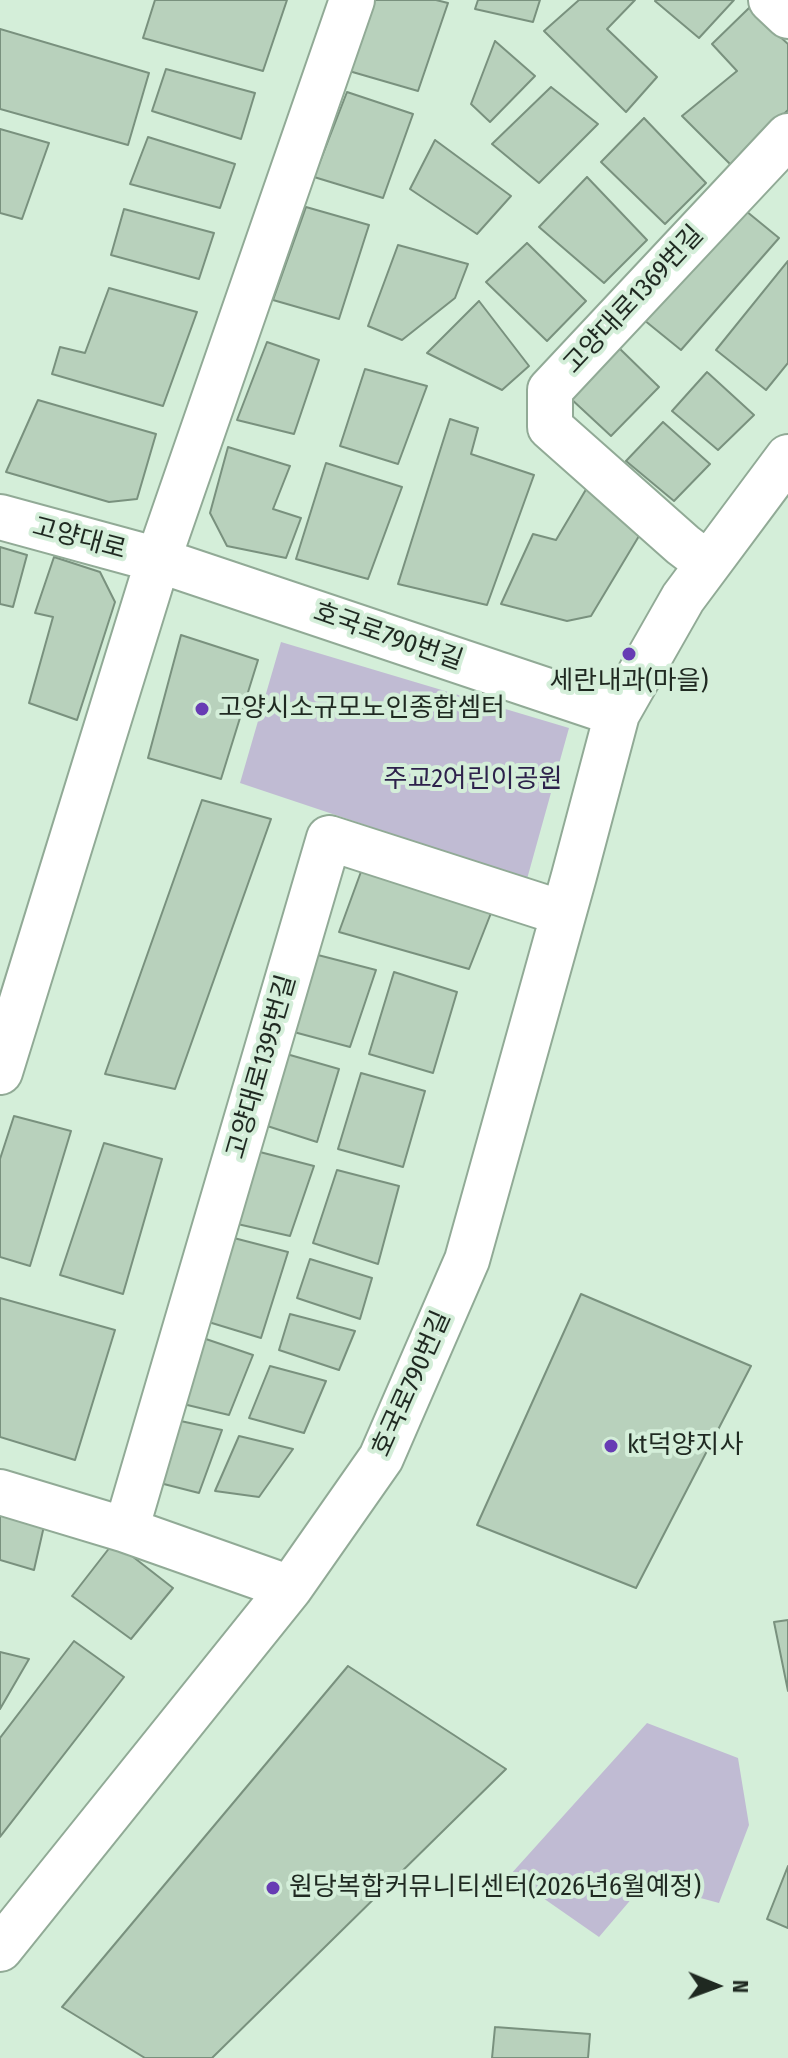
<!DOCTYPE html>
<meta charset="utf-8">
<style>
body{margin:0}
#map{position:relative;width:788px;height:2058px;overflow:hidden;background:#d4eed9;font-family:"Fira Sans Condensed",sans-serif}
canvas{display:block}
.north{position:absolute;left:676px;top:1946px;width:80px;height:80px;-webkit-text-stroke:6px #d4eed9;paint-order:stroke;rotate:91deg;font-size:22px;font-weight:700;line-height:32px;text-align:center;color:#1f2921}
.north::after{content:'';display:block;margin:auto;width:28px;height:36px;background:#1f2921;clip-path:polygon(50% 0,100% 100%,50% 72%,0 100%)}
</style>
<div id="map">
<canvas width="788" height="2058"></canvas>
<div class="north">N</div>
</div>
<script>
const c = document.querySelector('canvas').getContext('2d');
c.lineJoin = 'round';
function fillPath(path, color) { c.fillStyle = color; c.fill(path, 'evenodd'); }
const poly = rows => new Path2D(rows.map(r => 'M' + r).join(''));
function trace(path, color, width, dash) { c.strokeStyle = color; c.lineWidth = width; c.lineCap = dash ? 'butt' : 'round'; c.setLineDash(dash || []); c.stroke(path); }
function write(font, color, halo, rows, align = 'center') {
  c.font = font + ' "Fira Sans Condensed","Noto Sans KR",sans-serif'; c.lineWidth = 8; c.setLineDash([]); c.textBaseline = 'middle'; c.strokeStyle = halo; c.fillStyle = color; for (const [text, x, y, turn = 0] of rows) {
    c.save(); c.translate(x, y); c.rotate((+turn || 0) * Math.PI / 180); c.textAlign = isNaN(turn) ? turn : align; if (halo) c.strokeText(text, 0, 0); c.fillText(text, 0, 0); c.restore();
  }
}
const green = poly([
 [281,642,569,728,527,879,240,783],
 [647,1723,738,1758,749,1825,719,1903,645,1883,599,1937,510,1875]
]);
const building = poly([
 [155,0,287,0,263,71,143,38,155,0],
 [373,0,436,0,448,3,418,91,349,71,373,0],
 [478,0,540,0,533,22,475,9,478,0],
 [579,0,635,0,607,29,657,77,626,112,544,31,579,0],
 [734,0,699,38,655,1,656,0,734,0],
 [749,8,788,44,788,110,731,165,682,116,737,71,712,44,749,8],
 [0,29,149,73,128,145,0,109,0,29],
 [495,41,535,76,490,122,471,104,495,41],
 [166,69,255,93,241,139,152,111,166,69],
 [551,87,598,124,539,183,492,144,551,87],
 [347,92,413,114,383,198,314,177,347,92],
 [644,118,706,183,665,224,601,162,644,118],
 [0,129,49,143,22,219,0,213,0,129],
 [148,137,235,164,220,208,130,184,148,137],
 [435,140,511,196,477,234,410,189,435,140],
 [587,177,647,240,604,283,539,227,587,177],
 [306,207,369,225,339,319,273,300,306,207],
 [124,209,214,233,199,279,111,255,124,209],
 [746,211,779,238,681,350,644,320,746,211],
 [527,243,586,301,547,341,486,282,527,243],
 [398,245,468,264,455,298,402,340,368,326,398,245],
 [788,261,788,363,766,390,716,350,788,261],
 [109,288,197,312,163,406,52,374,60,347,85,353,109,288],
 [479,301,529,366,502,390,427,353,479,301],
 [267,342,319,360,294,434,237,420,267,342],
 [618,347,659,387,611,436,569,397,618,347],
 [365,369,427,386,398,464,340,446,365,369],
 [707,372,754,415,718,450,672,411,707,372],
 [38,400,156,434,137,499,109,502,6,472,38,400],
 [450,419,478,428,471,454,534,475,487,605,398,584,450,419],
 [663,422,710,464,674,501,626,461,663,422],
 [228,447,290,466,273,509,301,518,286,558,227,546,210,513,228,447],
 [326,463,402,487,368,579,296,559,326,463],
 [591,481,645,526,591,616,567,621,501,604,533,534,556,540,591,481],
 [0,547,27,555,13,607,0,604,0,547],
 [54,557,100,572,115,602,77,720,29,703,53,617,35,613,54,557],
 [181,635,258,660,221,779,148,758,181,635],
 [202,800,271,819,175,1089,105,1074,202,800],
 [362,869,493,908,469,969,339,932,362,869],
 [314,954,376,970,350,1047,290,1031,314,954],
 [394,972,457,992,433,1073,369,1054,394,972],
 [283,1053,339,1069,317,1142,261,1124,283,1053],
 [361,1073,425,1091,403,1167,338,1149,361,1073],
 [14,1116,71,1131,30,1266,0,1257,0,1159,14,1116],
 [104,1143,162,1159,123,1294,60,1275,104,1143],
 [256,1151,314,1166,290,1236,233,1223,256,1151],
 [337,1170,399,1186,378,1264,313,1243,337,1170],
 [230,1237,288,1252,261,1338,202,1320,230,1237],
 [310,1259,372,1278,360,1319,297,1298,310,1259],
 [581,1294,751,1366,636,1588,477,1525,581,1294],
 [0,1298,115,1330,75,1460,0,1437,0,1298],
 [290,1314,355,1331,339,1370,279,1350,290,1314],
 [200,1337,253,1355,229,1415,179,1403,200,1337],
 [270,1366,326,1381,304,1433,249,1418,270,1366],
 [176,1420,222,1430,199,1493,152,1481,176,1420],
 [239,1436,293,1449,259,1497,215,1491,239,1436],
 [0,1514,44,1526,34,1570,0,1560,0,1514],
 [114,1542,173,1588,131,1639,72,1596,114,1542],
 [788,1620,788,1691,774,1622,788,1620],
 [74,1641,124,1677,0,1837,0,1738,74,1641],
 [0,1652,29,1659,0,1709,0,1652],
 [348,1666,506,1769,212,2058,145,2058,62,2007,348,1666],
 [788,1866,788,1928,767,1919,788,1866],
 [495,2027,590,2034,588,2058,492,2058,495,2027]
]);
const minor = poly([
 [771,0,788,16],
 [0,517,158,560,617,714],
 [708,564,683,545,550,427,550,390,788,136],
 [0,1072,158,560,352,0],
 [0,1492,126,1530,290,1588],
 [126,1530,329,838,562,913],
 [0,1949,290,1588,381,1458,467,1260,574,876,617,714,683,598,788,457]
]);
const markers = [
 [629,654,8,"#673cb4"],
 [202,709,8,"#673cb4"],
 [611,1446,8,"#673cb4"],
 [273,1888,8,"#673cb4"]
];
const streetNames = [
 ["고양대로1369번길",634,300,-47],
 ["고양대로",79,539,15],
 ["호국로790번길",388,637,19],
 ["고양대로1395번길",262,1067,-74],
 ["호국로790번길",412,1384,-66]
];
const poiNames = [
 ["세란내과(마을)",629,682,"center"],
 ["고양시소규모노인종합셈터",218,709],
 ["kt덕양지사",627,1446],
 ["원당복합커뮤니티센터(2026년6월예정)",289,1888]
];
const parkNames = [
 ["주교2어린이공원",473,780]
];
fillPath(green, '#c0bbd3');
fillPath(building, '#b8d1bc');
trace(building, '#79917e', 2);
trace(minor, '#91aa96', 48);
trace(minor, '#fff', 44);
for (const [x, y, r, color] of markers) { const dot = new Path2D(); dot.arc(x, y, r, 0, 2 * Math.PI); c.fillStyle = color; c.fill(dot); trace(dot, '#d4eed9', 3); }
write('26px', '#1f2921', '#d4eed9', streetNames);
write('26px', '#1f2921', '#d4eed9', poiNames, 'left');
write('26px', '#2d214b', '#d4eed9', parkNames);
</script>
